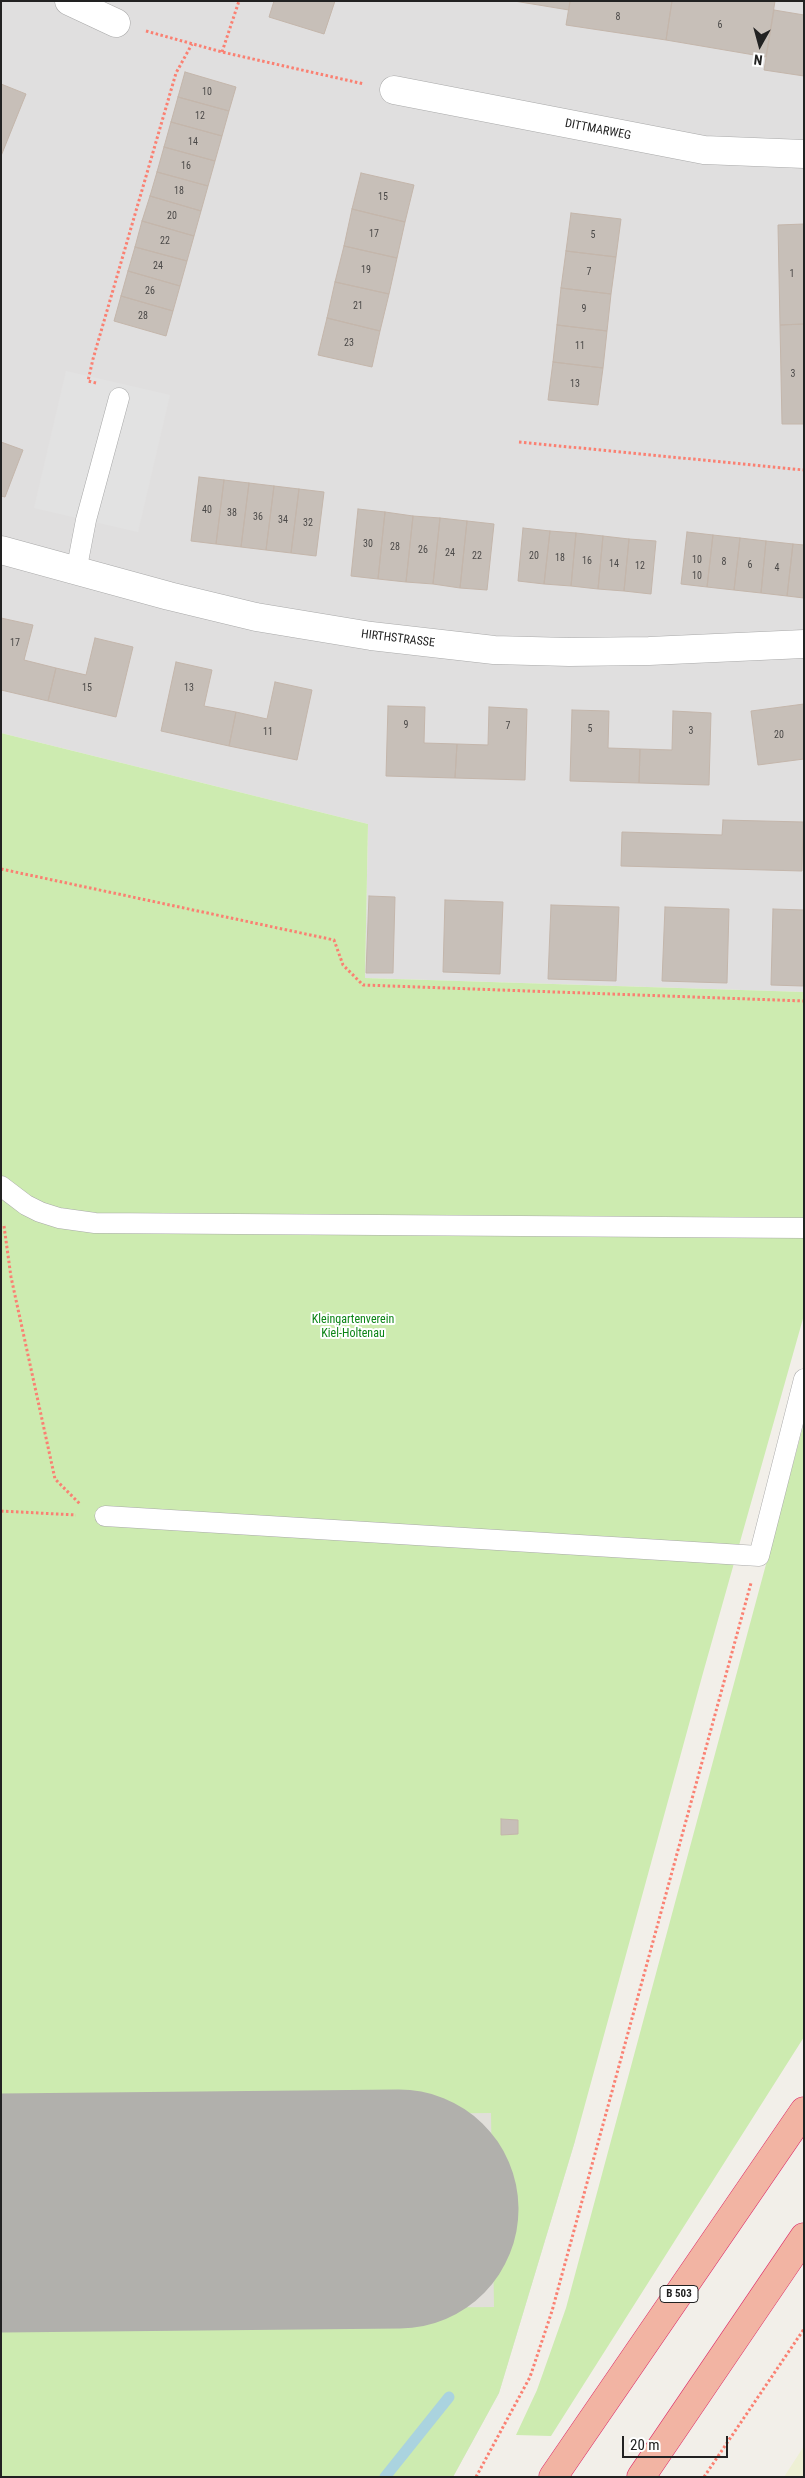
<!DOCTYPE html>
<style>
body{margin:0}
#map{position:relative;width:805px;height:2478px;overflow:hidden;background:#f2efe9;font-family:"Roboto Condensed",sans-serif}
canvas{display:block}
.frame{position:absolute;inset:0;border:2px solid #222;pointer-events:none}
.north{position:absolute;left:735px;top:20px;width:50px;height:50px;-webkit-text-stroke:4px #fff;paint-order:stroke;rotate:187deg;font-size:14px;font-weight:700;line-height:20px;text-align:center;color:#222}
.north::after{content:'';display:block;margin:auto;width:18px;height:22px;background:#222;clip-path:polygon(50% 0,100% 100%,50% 72%,0 100%)}
.scale{position:absolute;left:622px;top:2436px;width:106px;height:22px;box-sizing:border-box;border:2px solid #222;border-top:0;padding-left:6px;font-size:15px;line-height:18px;white-space:nowrap;color:#222;-webkit-text-stroke:4px #fff;paint-order:stroke}
</style>
<div id="map">
<canvas width="805" height="2478"></canvas>
<div class="frame"></div>
<div class="north">N</div>
<div class="scale">20 m</div>
</div>
<script>
const c = document.querySelector('canvas').getContext('2d');
c.lineJoin = 'round';
function fillPath(path, color) { c.fillStyle = color; c.fill(path, 'evenodd'); }
const poly = rows => new Path2D(rows.map(r => 'M' + r).join(''));
function trace(path, color, width, dash) { c.strokeStyle = color; c.lineWidth = width; c.lineCap = dash ? 'butt' : 'round'; c.setLineDash(dash || []); c.stroke(path); }
function write(font, color, halo, rows, align = 'center') {
  c.font = font + ' "Roboto Condensed",sans-serif'; c.lineWidth = 4; c.setLineDash([]); c.textBaseline = 'middle'; c.strokeStyle = halo; c.fillStyle = color; for (const [text, x, y, turn = 0] of rows) {
    c.save(); c.translate(x, y); c.rotate((+turn || 0) * Math.PI / 180); c.textAlign = isNaN(turn) ? turn : align; if (halo) c.strokeText(text, 0, 0); c.fillText(text, 0, 0); c.restore();
  }
}
const residential = poly([
 [1,1,804,1,804,992,365,978,368,824,1,733]
]);
const airport = poly([
 [1,1680,575,2141,499,2393,453,2477,1,2477]
]);
const farmland = poly([
 [804,2446,804,2477,784,2477]
]);
const grass = poly([
 [1,733,368,824,365,978,804,992,804,1315,703,1673,575,2141,499,2393,453,2477,1,2477,1,2312,494,2307,491,2113,1,2118],
 [804,1423,804,2037,551,2436,516,2435,537,2390,566,2308]
]);
const parking = poly([
 [66,371,170,395,138,532,34,508]
]);
const stream = poly([
 [385,2477,449,2397]
]);
const runway = poly([
 [1,2213,399,2209]
]);
const building = poly([
 [274,1,335,1,324,34,269,17,274,1],
 [514,1,570,1,569,10,514,1],
 [570,1,672,1,666,40,566,25,570,1],
 [672,1,775,1,766,57,666,40,672,1],
 [774,10,804,15,804,76,764,70,774,10],
 [185,72,236,87,229,111,178,97,185,72],
 [1,84,26,94,1,156,1,84],
 [178,97,229,111,222,136,171,122,178,97],
 [171,122,222,136,215,161,164,147,171,122],
 [164,147,215,161,208,186,157,172,164,147],
 [157,172,208,186,201,211,150,196,157,172],
 [361,173,414,185,405,222,352,209,361,173],
 [150,196,201,211,194,236,142,221,150,196],
 [352,209,405,222,397,258,344,246,352,209],
 [571,213,621,219,616,257,566,251,571,213],
 [142,221,194,236,187,261,135,247,142,221],
 [804,224,804,324,780,325,778,225,804,224],
 [344,246,397,258,389,294,335,282,344,246],
 [135,247,187,261,180,286,128,271,135,247],
 [566,251,616,257,611,294,561,288,566,251],
 [128,271,180,286,173,311,121,296,128,271],
 [335,282,389,294,380,331,327,318,335,282],
 [561,288,611,294,607,331,557,325,561,288],
 [121,296,173,311,166,336,114,321,121,296],
 [327,318,380,331,372,367,318,355,327,318],
 [804,324,804,424,782,424,780,325,804,324],
 [557,325,607,331,603,368,553,362,557,325],
 [553,362,603,368,598,405,548,400,553,362],
 [1,442,23,450,5,497,1,496,1,442],
 [199,477,224,480,216,544,191,541,199,477],
 [224,480,249,483,241,547,216,544,224,480],
 [249,483,274,486,266,550,241,547,249,483],
 [274,486,299,489,291,553,266,550,274,486],
 [299,489,324,492,316,556,291,553,299,489],
 [358,509,385,512,378,579,351,576,358,509],
 [385,512,413,516,406,582,378,579,385,512],
 [413,516,440,518,433,584,406,582,413,516],
 [440,518,467,521,460,588,433,584,440,518],
 [467,521,494,524,487,590,460,588,467,521],
 [523,528,550,531,544,584,518,581,523,528],
 [550,531,576,533,571,586,544,584,550,531],
 [687,532,713,535,707,587,681,584,687,532],
 [576,533,603,536,598,589,571,586,576,533],
 [713,535,740,538,734,590,707,587,713,535],
 [603,536,629,539,624,591,598,589,603,536],
 [740,538,766,541,761,593,734,590,740,538],
 [629,539,656,541,651,594,624,591,629,539],
 [766,541,793,544,787,596,761,593,766,541],
 [793,544,804,545,804,598,787,596,793,544],
 [1,618,33,625,24,660,56,668,48,701,1,690,1,618],
 [95,638,133,647,116,717,48,701,56,668,86,675,95,638],
 [176,662,212,670,204,706,236,712,229,746,161,731,176,662],
 [275,682,312,690,297,760,229,746,236,712,267,719,275,682],
 [804,704,804,759,758,765,751,711,804,704],
 [388,706,425,707,424,743,457,744,455,778,386,776,388,706],
 [489,707,527,709,525,780,455,778,457,744,488,745,489,707],
 [572,710,609,711,608,748,640,749,639,783,570,781,572,710],
 [673,711,711,713,709,785,639,783,640,749,672,750,673,711],
 [723,820,803,822,802,871,621,866,622,832,722,835,723,820],
 [369,896,395,897,393,973,366,973,369,896],
 [445,900,503,902,500,974,443,972,445,900],
 [551,905,619,907,616,981,548,979,551,905],
 [665,907,729,909,727,983,662,981,665,907],
 [773,909,804,910,803,986,771,985,773,909],
 [501,1819,518,1820,518,1834,501,1835,501,1819]
]);
const path = poly([
 [146,31,222,52,364,84],
 [222,52,239,1],
 [96,383,88,381,93,359,176,73,192,44],
 [519,442,804,470],
 [1,869,334,940,343,965,363,985,804,1001],
 [4,1226,11,1277,55,1479,80,1504],
 [1,1511,76,1515],
 [476,2477,530,2377,552,2311,751,1583],
 [704,2477,804,2329]
]);
const service = poly([
 [76,572,86,520,119,398],
 [1,1186,26,1205,40,1212,59,1218,95,1223,804,1228],
 [105,1516,759,1556,804,1379]
]);
const minor = poly([
 [69,1,116,23],
 [394,90,704,150,804,154],
 [1,550,169,596,256,617,371,636,494,650,569,652,649,651,804,644]
]);
const trunk = poly([
 [553,2477,804,2111],
 [641,2477,804,2237]
]);
const numberNames = [
 ["8",618,17],
 ["6",720,25],
 ["10",207,92],
 ["12",200,116],
 ["14",193,142],
 ["16",186,166],
 ["18",179,191],
 ["15",383,197],
 ["20",172,216],
 ["17",374,234],
 ["5",593,235],
 ["22",165,241],
 ["24",158,266],
 ["19",366,270],
 ["7",589,272],
 ["1",792,274],
 ["26",150,291],
 ["21",358,306],
 ["9",584,309],
 ["28",143,316],
 ["23",349,343],
 ["11",580,346],
 ["3",793,374],
 ["13",575,384],
 ["40",207,510],
 ["38",232,513],
 ["36",258,517],
 ["34",283,520],
 ["32",308,523],
 ["30",368,544],
 ["28",395,547],
 ["26",423,550],
 ["24",450,553],
 ["22",477,556],
 ["20",534,556],
 ["18",560,558],
 ["10",697,560],
 ["16",587,561],
 ["8",724,562],
 ["14",614,564],
 ["6",750,565],
 ["12",640,566],
 ["4",777,568],
 ["10",697,576],
 ["17",15,643],
 ["15",87,688],
 ["13",189,688],
 ["9",406,725],
 ["7",508,726],
 ["5",590,729],
 ["3",691,731],
 ["11",268,732],
 ["20",779,735]
];
const shields = [
 [679,2294,38]
];
const shieldNames = [
 ["B 503",679,2294]
];
const streetNames = [
 ["DITTMARWEG",598,130,11],
 ["HIRTHSTRASSE",398,639,7]
];
const parkNames = [
 ["Kleingartenverein",353,1320],
 ["Kiel-Holtenau",353,1334]
];
fillPath(residential, '#e0dfdf');
fillPath(airport, '#e1dfda');
fillPath(farmland, '#eef0d5');
fillPath(grass, '#cdebb0');
fillPath(parking, '#e2e2e2');
trace(stream, '#aad3df', 11);
trace(runway, '#b1b0ac', 239);
fillPath(building, '#c7bfb8');
trace(building, '#c4b6ab', 1);
trace(service, '#a9a9a9', 21);
trace(minor, '#a9a9a9', 29);
trace(trunk, '#dc2a67', 29);
trace(path, '#fa8072', 3, [2.5, 2.5]);
trace(service, '#fff', 20);
trace(minor, '#fff', 28);
trace(trunk, '#f2b4a3', 28);
write('10px', '#4b4948', null, numberNames);
for (const [x, y, w] of shields) { const box = new Path2D(); box.roundRect(x - w / 2, y - 8.5, w, 17, 4); c.fillStyle = '#fff'; c.fill(box); trace(box, '#222', 1); }
write('bold 11px', '#222', null, shieldNames);
write('12px', '#222', '#fff', streetNames);
write('12px', '#0c8416', '#fff', parkNames);
</script>
